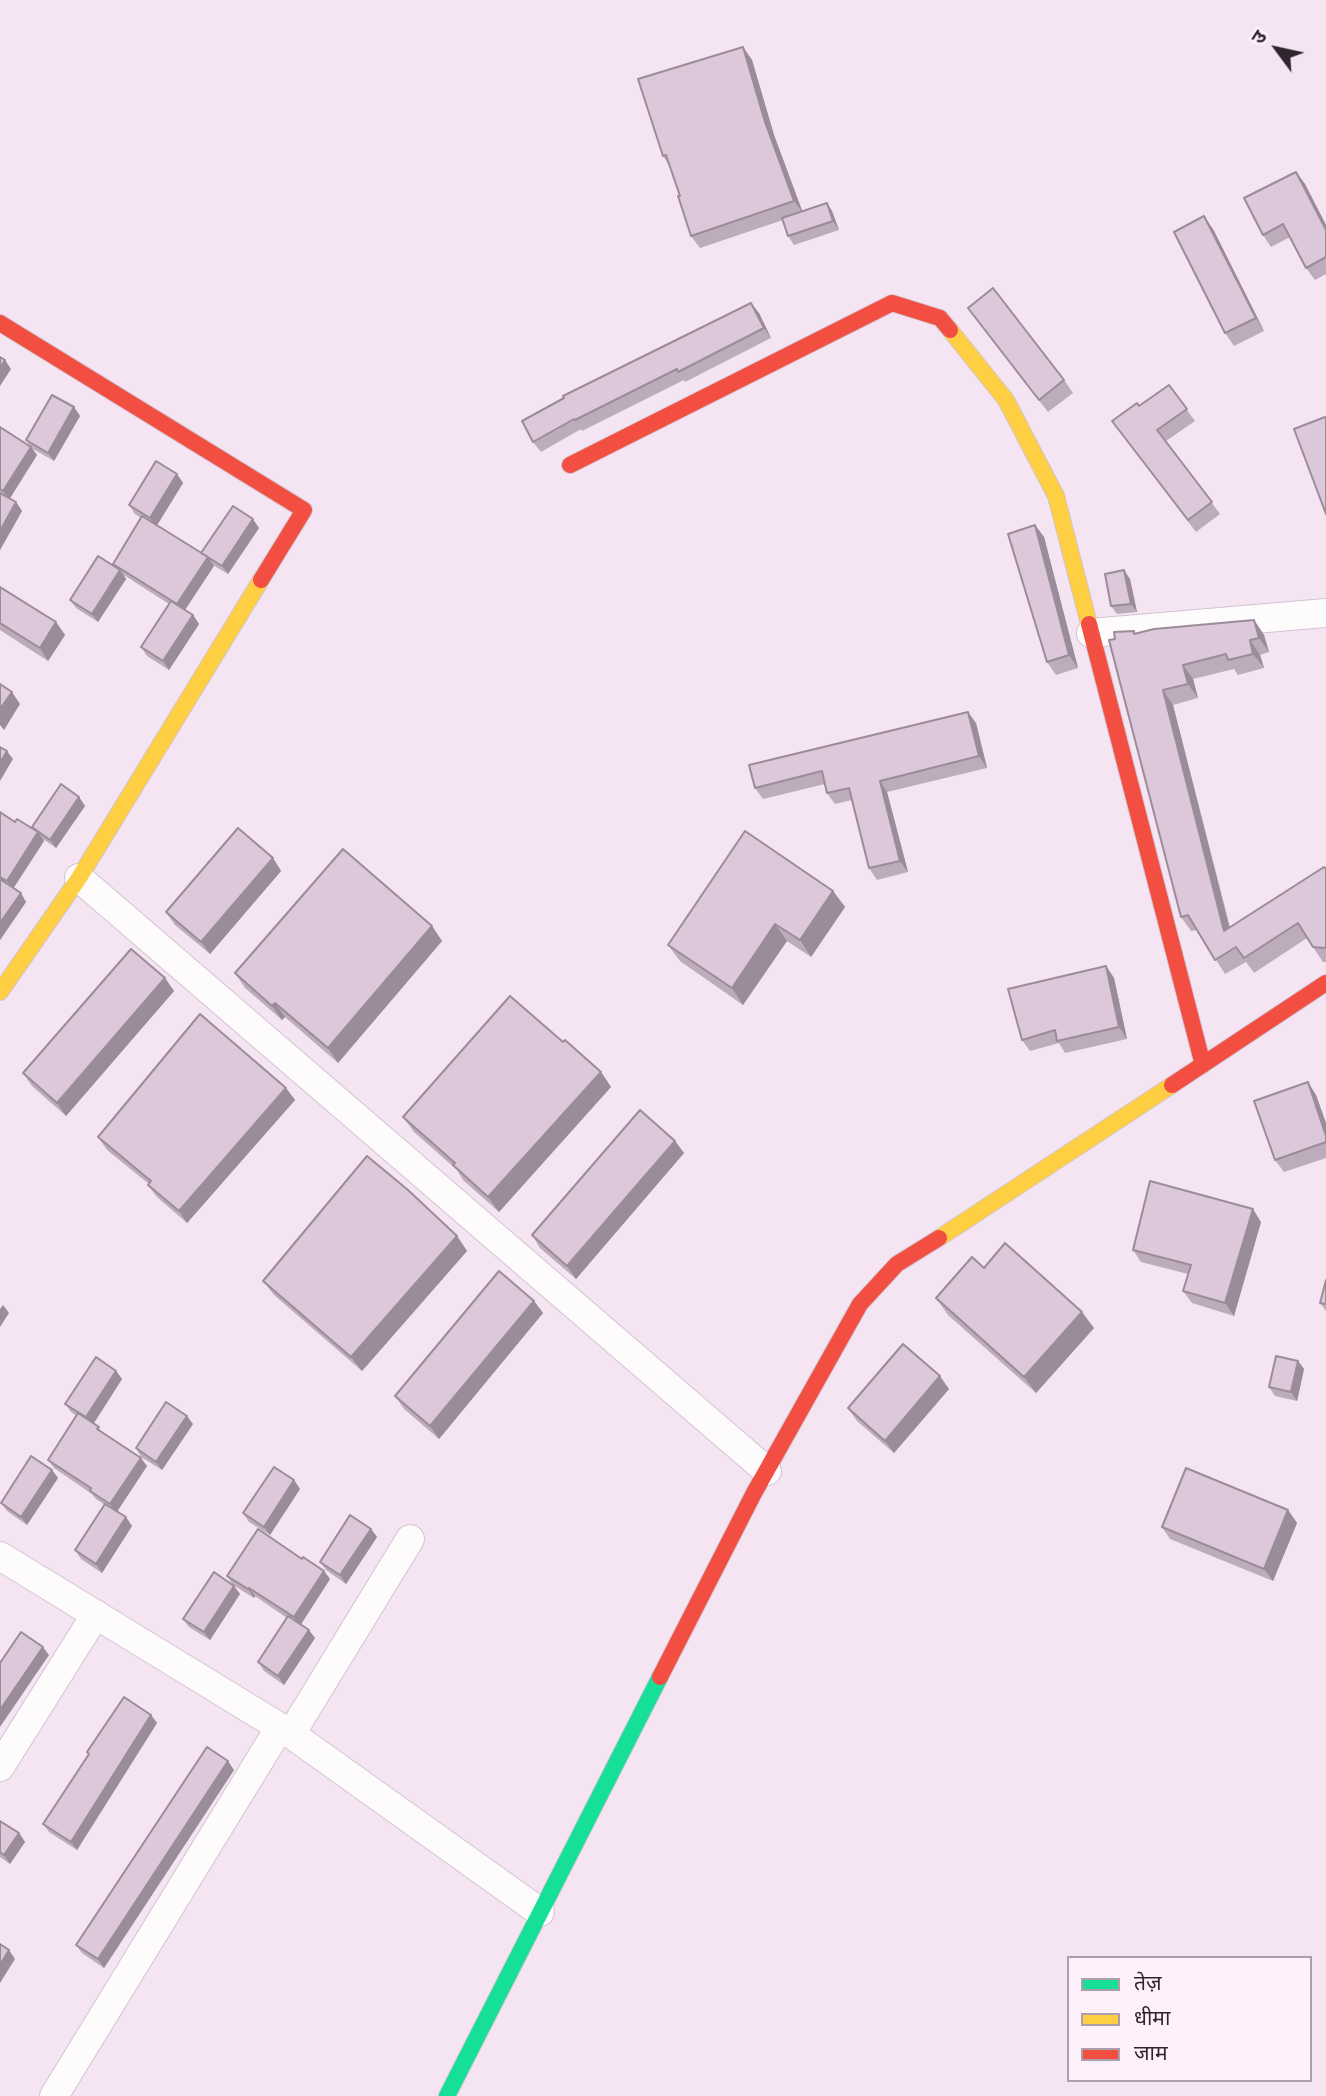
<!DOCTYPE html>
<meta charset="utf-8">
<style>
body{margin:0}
#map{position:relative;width:1326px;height:2096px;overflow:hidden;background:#f5e5f3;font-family:Rubik,"Noto Sans Devanagari",sans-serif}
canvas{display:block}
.legend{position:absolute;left:1067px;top:1956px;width:245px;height:126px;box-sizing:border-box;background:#fef1fc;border:2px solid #ac9faa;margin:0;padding:9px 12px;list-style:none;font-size:21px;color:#30252f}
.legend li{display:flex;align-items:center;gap:14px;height:35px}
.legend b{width:35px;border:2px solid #ac9faa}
.north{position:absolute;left:1242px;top:14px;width:70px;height:70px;-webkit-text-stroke:5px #fef1fc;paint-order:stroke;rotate:303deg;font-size:19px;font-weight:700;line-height:28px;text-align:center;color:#30252f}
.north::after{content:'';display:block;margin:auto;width:24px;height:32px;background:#30252f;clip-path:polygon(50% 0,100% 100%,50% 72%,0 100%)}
</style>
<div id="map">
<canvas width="1326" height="2096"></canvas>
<ul class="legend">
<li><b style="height:9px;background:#16e098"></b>तेज़</li>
<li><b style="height:9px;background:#ffcf43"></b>धीमा</li>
<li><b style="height:9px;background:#f24e42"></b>जाम</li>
</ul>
<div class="north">उ</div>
</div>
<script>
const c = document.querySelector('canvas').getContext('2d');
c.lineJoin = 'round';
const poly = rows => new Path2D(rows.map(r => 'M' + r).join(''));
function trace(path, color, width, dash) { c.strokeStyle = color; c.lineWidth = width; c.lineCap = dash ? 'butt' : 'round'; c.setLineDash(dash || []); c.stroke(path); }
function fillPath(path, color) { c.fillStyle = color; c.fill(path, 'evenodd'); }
const street = poly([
 [1091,633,1326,613],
 [79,878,767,1471],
 [0,1556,291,1734,540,1912],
 [291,1734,410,1539],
 [0,1767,96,1614],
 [54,2096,280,1727]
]);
const fast = poly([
 [447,2096,660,1677]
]);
const slow = poly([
 [950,330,1006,400,1056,496,1089,624],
 [0,992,79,878,261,580],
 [939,1238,1172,1085]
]);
const jam = poly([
 [0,323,304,510,261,580],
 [570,465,892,303,940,318,950,330],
 [1089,624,1203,1065],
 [1172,1085,1326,983],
 [660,1677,754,1493,860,1304,897,1264,939,1238]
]);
const wall = poly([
 [743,47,752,60,774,135,802,211,827,203,832,211,839,230,794,245,788,236,783,220,700,248,691,236,680,196,670,167,663,156],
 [1296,172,1305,184,1326,225,1326,274,1315,280,1306,268,1290,237,1271,247,1263,235],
 [1213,229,1264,331,1234,346,1225,333],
 [968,308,1064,380,1073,393,1048,412],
 [759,313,771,338,685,382,684,380,582,431,581,429,541,452,533,442],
 [1169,385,1195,421,1166,441,1220,514,1196,532,1112,421,1139,406],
 [74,407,80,416,54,461,33,449,37,455,9,499,16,502,22,511,0,550,0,427,30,446,26,440],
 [177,474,183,483,157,525,202,554,259,528,228,574,213,565,185,610,193,615,199,624,169,670,147,656,141,647,169,604,124,575,126,579,98,622,76,608,70,600,115,567,113,564,141,518,135,514,129,505],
 [1035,525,1044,537,1078,668,1056,675,1047,662],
 [1130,579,1137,612,1117,614,1111,606],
 [0,587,56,622,65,635,48,661,0,630],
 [1254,620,1264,635,1269,652,1260,655,1264,668,1238,675,1234,669,1193,679,1198,698,1173,705,1230,927,1326,869,1326,962,1323,962,1307,938,1254,973,1246,962,1225,974,1197,930,1191,931,1181,917,1115,639,1134,631,1136,634],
 [976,723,987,768,887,792,908,872,877,880,869,868,852,800,835,804,827,793,825,784,763,799,755,788],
 [79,797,85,806,56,848,43,839,44,841,13,888,26,902,0,940,0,812,15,822,33,829],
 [273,858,281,871,210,954,175,925,166,912],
 [833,891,845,907,811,957,787,941,743,1005,680,961,668,945],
 [432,926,442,941,338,1063,285,1017,282,1020,245,988,235,973],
 [1106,966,1114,978,1127,1039,1065,1053,1059,1043,1030,1051,1022,1040],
 [165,978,174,991,66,1116,32,1086,23,1073],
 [563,1042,601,1072,611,1087,499,1212,463,1180,457,1170,414,1132,403,1117],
 [286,1088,295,1100,187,1223,157,1197,148,1185,149,1184,107,1150,98,1137],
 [1316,1095,1326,1123,1326,1158,1284,1172,1275,1160],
 [675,1141,684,1153,576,1279,540,1248,532,1235],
 [1261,1222,1234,1316,1192,1303,1183,1291,1188,1274,1141,1262,1133,1250],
 [457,1236,467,1251,362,1371,274,1295,263,1281],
 [1326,1280,1326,1311,1320,1303],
 [936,1298,1094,1328,1036,1393,948,1315],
 [534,1301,543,1313,439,1439,404,1409,395,1396],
 [1298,1361,1304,1369,1297,1401,1275,1396,1269,1387],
 [116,1371,122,1379,94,1423,104,1434,147,1466,117,1512,126,1517,132,1526,102,1573,81,1559,75,1550,105,1505,96,1499,92,1494,54,1468,48,1460,77,1416,71,1412,65,1404],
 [949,1389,894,1453,857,1421,848,1408],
 [193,1424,162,1470,141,1457,136,1448],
 [52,1470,58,1478,27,1525,7,1511,1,1503],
 [294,1480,300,1489,270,1535,249,1522,243,1513],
 [1288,1510,1297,1523,1273,1581,1170,1539,1162,1527],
 [371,1529,377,1537,346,1584,326,1570,320,1562],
 [324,1571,330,1579,301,1624,315,1638,284,1685,264,1671,258,1662,287,1618,255,1596,254,1598,233,1585,227,1576],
 [234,1586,240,1594,210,1640,189,1627,183,1619],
 [151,1715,157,1723,77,1850,49,1832,43,1824,89,1755,87,1752],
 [234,1770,104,1968,82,1953,76,1945],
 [0,1821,19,1833,25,1842,10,1864,0,1857]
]);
const shadedWall = poly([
 [743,47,752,60,774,135,803,213,794,201,765,122],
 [1296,172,1305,184,1326,225,1326,230],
 [827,203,832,211,839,230,833,221],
 [1204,216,1213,229,1264,331,1256,318],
 [751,303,759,313,771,338,764,328],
 [5,360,11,369,0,386,0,368],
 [74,407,80,416,54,461,48,453],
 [31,447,37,455,9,500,3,491],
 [177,474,183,483,156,527,150,518],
 [16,502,22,511,0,550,0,531],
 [253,519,259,528,228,574,222,566],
 [1035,525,1044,537,1078,668,1069,655],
 [208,557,214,566,183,613,177,604],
 [120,570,126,579,98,622,92,614],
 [1124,570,1130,579,1137,612,1131,604],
 [193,615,199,624,169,670,163,661],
 [1254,620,1264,635,1269,652,1259,638],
 [56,622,65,635,48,661,40,648],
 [1250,640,1260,655,1264,668,1253,654],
 [1183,665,1193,679,1198,698,1188,684],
 [1163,690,1173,705,1234,946,1224,931],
 [12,692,20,704,4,730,0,725,0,709],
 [968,712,976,723,987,768,979,756],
 [7,751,13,759,0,781,0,763],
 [880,781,887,792,908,872,900,861],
 [79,797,85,806,56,848,50,840],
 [38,832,44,841,13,889,7,881],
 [273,858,281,871,210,954,201,942],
 [833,891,845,907,811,957,800,940],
 [21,893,26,902,0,940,0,923],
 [775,924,787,941,743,1005,732,988],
 [432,926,442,941,338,1063,328,1048],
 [1106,966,1114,978,1127,1039,1119,1027],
 [165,978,174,991,66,1116,57,1103],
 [275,1003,285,1017,282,1020,272,1006],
 [601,1072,611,1087,499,1212,488,1197],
 [1308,1082,1316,1095,1326,1123,1326,1136],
 [286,1088,295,1100,187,1223,179,1211],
 [675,1141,684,1153,576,1279,567,1266],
 [1253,1209,1261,1222,1234,1316,1225,1303],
 [457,1236,467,1251,362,1371,351,1357],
 [534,1301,543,1313,439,1439,430,1426],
 [3,1305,9,1313,0,1327,0,1309],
 [1082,1312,1094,1328,1036,1393,1024,1377],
 [1298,1361,1304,1369,1297,1401,1291,1392],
 [116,1371,122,1379,92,1426,86,1417],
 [940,1376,949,1389,894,1453,885,1441],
 [187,1416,193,1424,162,1470,156,1462],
 [141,1458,147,1466,116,1513,110,1504],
 [52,1470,58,1478,27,1525,21,1517],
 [294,1480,300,1489,270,1535,264,1527],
 [1288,1510,1297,1523,1273,1581,1264,1569],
 [126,1517,132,1526,102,1573,96,1564],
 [371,1529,377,1537,346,1584,340,1575],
 [324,1571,330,1579,300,1626,294,1617],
 [234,1586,240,1594,210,1640,204,1632],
 [249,1588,255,1596,254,1598,248,1589],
 [309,1630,315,1638,284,1685,278,1676],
 [43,1647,49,1655,0,1727,0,1710],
 [151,1715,157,1723,77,1850,71,1842],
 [228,1761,234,1770,104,1968,98,1959],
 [19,1833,25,1842,10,1864,4,1855],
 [9,1950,15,1959,0,1983,0,1965]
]);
const building = poly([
 [743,47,765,122,794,201,691,236,678,196,680,196,666,155,663,156,638,79,743,47],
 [1296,172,1326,230,1326,257,1306,268,1283,224,1263,235,1244,198,1296,172],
 [827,203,833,221,788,236,782,218,827,203],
 [1204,216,1256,318,1225,333,1174,232,1204,216],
 [993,288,1064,380,1039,400,968,308,993,288],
 [751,303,764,328,678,372,677,369,575,420,574,419,533,442,522,421,564,398,563,396,751,303],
 [0,357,5,360,0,368,0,357],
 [1169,385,1187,409,1157,430,1212,502,1188,520,1112,421,1137,403,1139,406,1169,385],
 [52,395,74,407,48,453,26,440,52,395],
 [1325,417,1326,419,1326,514,1294,429,1325,417],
 [0,427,31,447,3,491,0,489,0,427],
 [156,461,177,474,150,518,129,505,156,461],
 [0,493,16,502,0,531,0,493],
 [233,506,253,519,222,566,201,553,233,506],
 [142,516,208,557,177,604,113,564,142,516],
 [1035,525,1069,655,1047,662,1008,534,1035,525],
 [98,556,120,570,92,614,70,600,98,556],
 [1124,570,1131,604,1111,606,1105,574,1124,570],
 [0,587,56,622,40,648,0,623,0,587],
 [171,601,193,615,163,661,141,647,171,601],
 [1254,620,1259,638,1250,640,1253,654,1228,660,1226,654,1183,665,1188,684,1163,690,1224,931,1324,867,1326,869,1326,947,1324,948,1313,947,1298,923,1244,958,1236,947,1215,960,1188,915,1181,917,1109,640,1115,639,1114,632,1134,631,1134,634,1154,629,1254,620],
 [0,684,12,692,0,709,0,684],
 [968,712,979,756,880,781,900,861,869,868,849,788,827,793,822,771,755,788,749,765,968,712],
 [0,747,7,751,0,763,0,747],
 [61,784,79,797,50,840,32,827,61,784],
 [0,812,15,822,17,819,38,832,7,881,0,877,0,812],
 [238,828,273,858,201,942,166,912,238,828],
 [745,831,833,891,800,940,775,924,732,988,668,945,745,831],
 [343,849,432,926,328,1048,275,1003,272,1006,235,973,343,849],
 [0,879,21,893,0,923,0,879],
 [131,949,165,978,57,1103,23,1073,131,949],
 [1106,966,1119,1027,1057,1041,1055,1030,1022,1040,1008,989,1106,966],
 [510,996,563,1042,565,1040,601,1072,488,1197,453,1165,455,1163,403,1117,510,996],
 [200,1014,286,1088,179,1211,148,1185,151,1181,98,1137,200,1014],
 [1308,1082,1326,1136,1326,1142,1275,1160,1254,1101,1308,1082],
 [640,1110,675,1141,567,1266,532,1235,640,1110],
 [367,1156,408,1190,457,1236,351,1357,263,1281,367,1156],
 [1150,1181,1253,1209,1225,1303,1183,1291,1191,1265,1133,1250,1150,1181],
 [1005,1243,1082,1312,1024,1377,936,1298,972,1257,984,1268,1005,1243],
 [499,1271,534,1301,430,1426,395,1396,499,1271],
 [1326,1280,1326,1304,1320,1303,1326,1280],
 [903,1344,940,1376,885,1441,848,1408,903,1344],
 [1276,1356,1298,1361,1291,1392,1269,1387,1276,1356],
 [96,1357,116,1371,86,1417,65,1404,96,1357],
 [166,1402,187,1416,156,1462,136,1448,166,1402],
 [78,1413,99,1427,97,1429,141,1458,110,1504,90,1491,91,1488,48,1460,78,1413],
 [31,1456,52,1470,21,1517,1,1503,31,1456],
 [274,1467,294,1480,264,1527,243,1513,274,1467],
 [1186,1468,1288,1510,1264,1569,1162,1527,1186,1468],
 [105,1504,126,1517,96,1564,75,1550,105,1504],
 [350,1515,371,1529,340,1575,320,1562,350,1515],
 [258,1529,302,1559,303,1557,324,1571,294,1617,249,1588,248,1589,227,1576,258,1529],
 [214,1572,234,1586,204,1632,183,1619,214,1572],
 [288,1616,309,1630,278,1676,258,1662,288,1616],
 [21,1632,43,1647,0,1710,0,1663,21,1632],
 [124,1697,151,1715,71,1842,43,1824,89,1754,87,1752,124,1697],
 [207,1747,228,1761,98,1959,76,1945,207,1747],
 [0,1821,19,1833,4,1855,0,1852,0,1821],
 [0,1944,9,1950,0,1965,0,1944]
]);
trace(street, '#d1c4d0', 30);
trace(fast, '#d1c4d0', 18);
trace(slow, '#d1c4d0', 18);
trace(jam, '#d1c4d0', 18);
trace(street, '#fefbfd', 28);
trace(fast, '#16e098', 16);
trace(slow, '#ffcf43', 16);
trace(jam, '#f24e42', 16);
fillPath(wall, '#bdacbb');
fillPath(shadedWall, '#9a8c99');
fillPath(building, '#dcc8da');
trace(building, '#9a8c99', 2);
</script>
